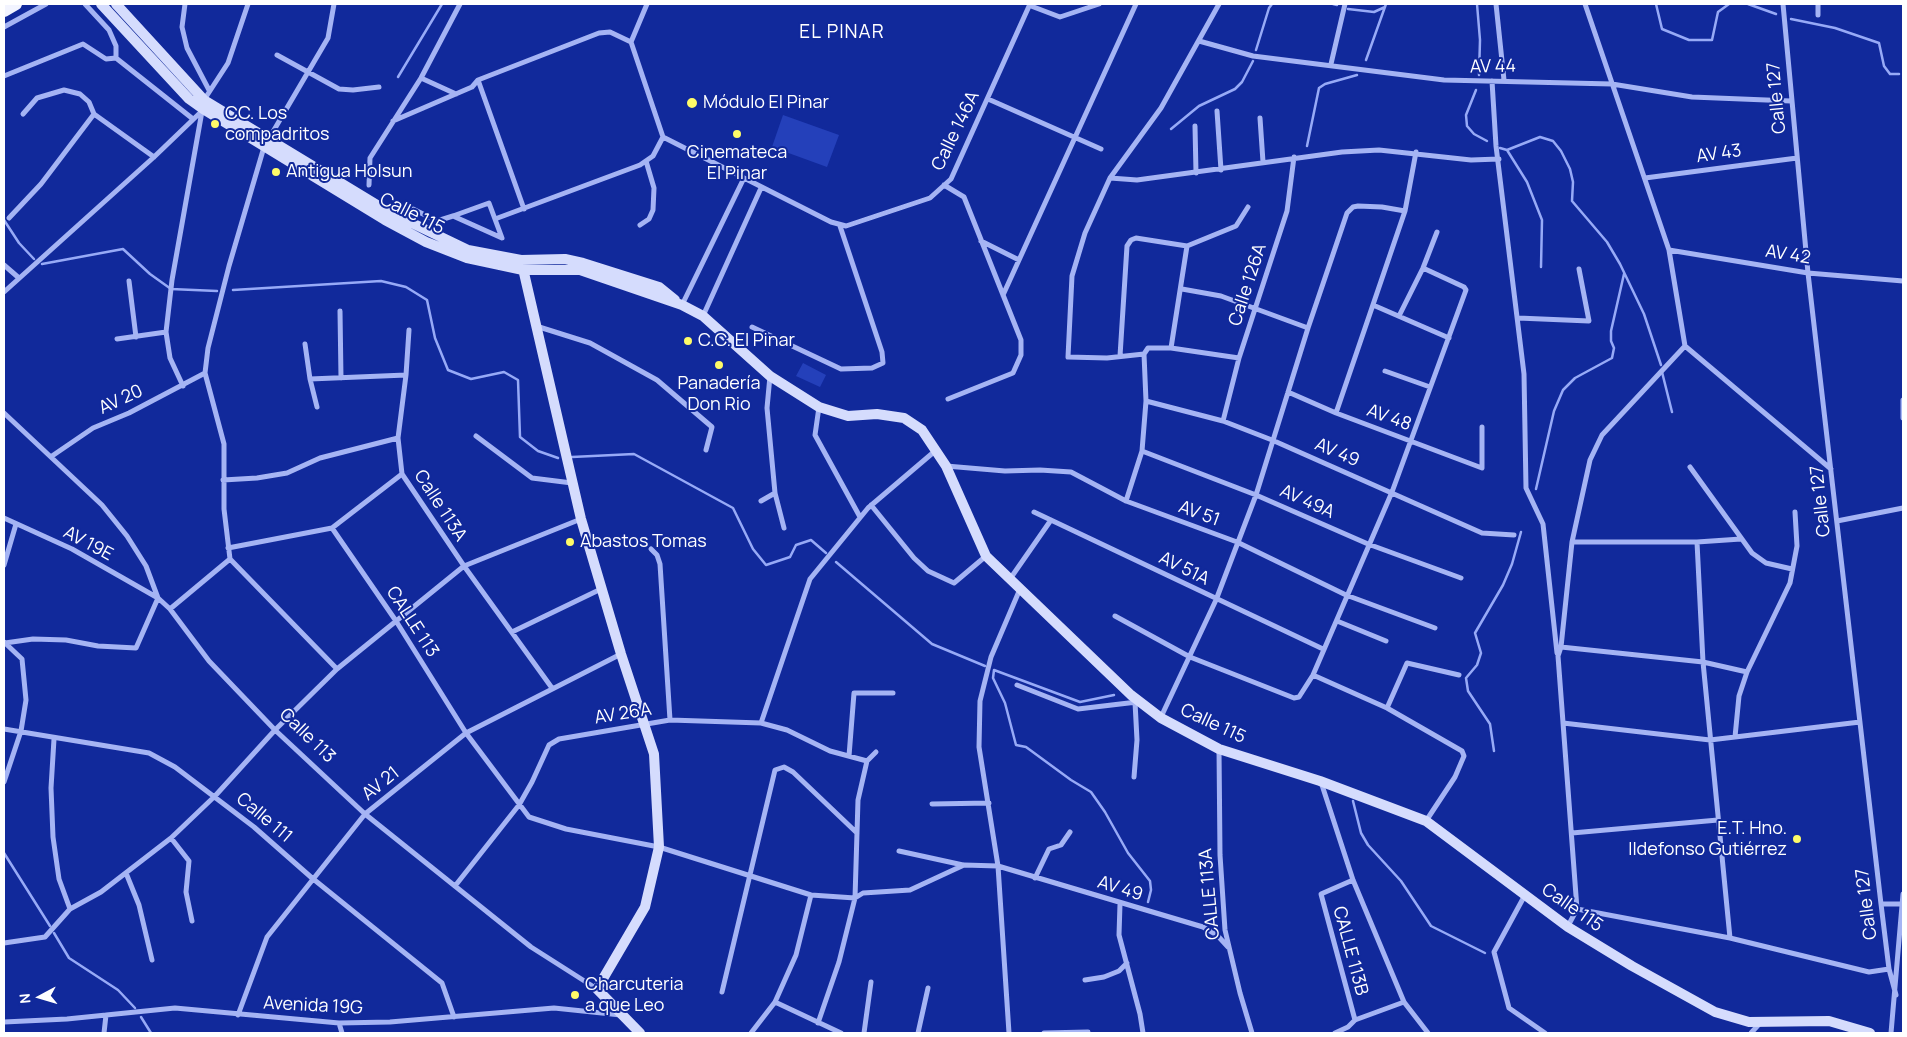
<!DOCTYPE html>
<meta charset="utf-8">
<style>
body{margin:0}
#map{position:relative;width:1907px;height:1037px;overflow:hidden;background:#11299b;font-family:Manrope,sans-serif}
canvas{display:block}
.frame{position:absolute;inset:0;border:5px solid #fff;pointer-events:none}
.north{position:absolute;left:15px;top:972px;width:50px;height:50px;-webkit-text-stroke:4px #11299b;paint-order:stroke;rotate:264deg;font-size:14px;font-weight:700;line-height:20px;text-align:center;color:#fff}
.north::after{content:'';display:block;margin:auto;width:18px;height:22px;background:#fff;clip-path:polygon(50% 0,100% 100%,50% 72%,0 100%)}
</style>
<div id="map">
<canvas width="1907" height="1037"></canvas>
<div class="frame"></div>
<div class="north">N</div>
</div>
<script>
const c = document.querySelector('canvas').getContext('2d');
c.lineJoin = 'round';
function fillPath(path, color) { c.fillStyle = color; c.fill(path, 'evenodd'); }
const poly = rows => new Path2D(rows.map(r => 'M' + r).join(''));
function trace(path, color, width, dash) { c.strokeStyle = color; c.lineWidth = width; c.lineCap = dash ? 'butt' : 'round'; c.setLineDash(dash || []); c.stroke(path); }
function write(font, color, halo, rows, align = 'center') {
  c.font = font + ' Manrope,sans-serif'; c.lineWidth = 4; c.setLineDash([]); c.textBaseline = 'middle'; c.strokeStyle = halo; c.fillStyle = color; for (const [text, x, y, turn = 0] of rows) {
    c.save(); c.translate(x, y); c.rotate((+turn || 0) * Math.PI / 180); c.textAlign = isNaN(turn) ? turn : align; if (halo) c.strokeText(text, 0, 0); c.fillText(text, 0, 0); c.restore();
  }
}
const green = poly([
 [783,115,839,135,827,167,772,147],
 [803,363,826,375,820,387,796,376]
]);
const stream = poly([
 [1333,4,1337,5],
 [1477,4,1480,40,1479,75],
 [1656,4,1662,29,1689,40,1712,40,1718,12,1729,4],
 [1748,4,1776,14],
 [1348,9,1374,12,1385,7],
 [1791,19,1835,28,1879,43,1884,66,1890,74,1899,74],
 [1256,50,1269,8,1272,4],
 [1366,60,1386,4],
 [398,77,442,4],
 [1476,90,1466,115,1467,126,1474,134,1487,141],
 [1171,129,1199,106,1235,89,1242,82,1253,61],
 [1307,146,1319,88,1325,84,1357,75],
 [1500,148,1507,150,1540,137,1553,141,1561,151,1570,169,1573,182,1572,201,1607,242,1620,264,1644,314,1661,365],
 [1507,150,1527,182,1542,220,1541,267],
 [4,220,19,243,34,259],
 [42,264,123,249,150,274,171,289,217,291],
 [233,290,381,281,406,287,427,300,435,338,448,370,471,379,504,372,518,380,520,437,538,451,558,458],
 [1662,372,1672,412],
 [572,457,634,454,733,508,753,549,766,565,790,557,796,545,811,540,826,553],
 [1536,489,1554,411,1563,390,1575,378,1612,358,1614,348,1611,341,1611,331,1624,274],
 [836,562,932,644,985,666],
 [1114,695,1080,702,994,670,993,678,1005,703,1016,745,1026,747,1071,780,1091,792,1105,812,1128,853,1150,881,1151,890,1148,902],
 [1494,751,1490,724,1468,691,1466,678,1477,665,1481,653,1475,633,1503,585,1512,564,1521,532],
 [1353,801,1361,833,1368,845,1401,881,1431,926,1485,953],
 [4,853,50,926],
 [54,933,69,958,118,990,135,1008],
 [141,1017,151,1033]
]);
const street = poly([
 [85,4,109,30,116,46,116,58],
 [185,4,182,27,187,48,209,90],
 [334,4,328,38,264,147,229,266,208,348,205,373,224,444,224,509,230,559,337,669],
 [647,4,631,42,663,137,831,222,846,226,930,198,951,179,1030,4],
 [1219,4,1161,108,1110,178,1085,233,1072,276,1068,357,1107,358,1144,354,1148,348,1171,348,1239,358],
 [1496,4,1504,80],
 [1783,4,1808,273,1881,904,1889,969,1896,995],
 [1818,4,1818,15],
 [1031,6,1060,17,1099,4],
 [4,27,46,4],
 [1199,41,1253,56,1444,80,1612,84,1692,97,1791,101],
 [277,55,339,89,353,90,379,87],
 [1331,64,1345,4],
 [4,76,83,44,106,59,116,58,193,119],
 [421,78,456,94],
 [478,80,524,209],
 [1492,81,1496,146,1524,374,1526,488,1543,524,1557,653],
 [988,99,1101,149],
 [1217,111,1221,170],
 [23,114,37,98,64,90,80,94,89,102,94,114],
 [1260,118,1263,162],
 [393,121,472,87,478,80,599,33,610,32,631,42],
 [1195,126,1196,173],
 [1110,178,1137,180,1342,152,1379,150,1471,160,1499,159],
 [1645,178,1797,158],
 [369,185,370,158,421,78,460,4],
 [944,185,964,197,1021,340,1021,355,1013,373,948,399],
 [413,209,437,221,453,216,489,203,502,238,453,216],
 [9,218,41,184,94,114,154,157],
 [495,219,640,165,653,156,663,137],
 [640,225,649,219,653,210,654,188,646,161],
 [981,241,1019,260],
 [1669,250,1808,273,1903,281],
 [4,265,19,278],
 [129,281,136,337],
 [1182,289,1221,296,1308,328],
 [4,292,154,157,203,110],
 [1003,295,1136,4],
 [682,305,744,178],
 [1373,305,1449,338],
 [340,311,341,378],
 [703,316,761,188],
 [1399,316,1423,268,1437,232],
 [1518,318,1589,321,1579,269],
 [536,326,590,343,657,380,712,427,706,450],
 [752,327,841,369,872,368,883,363,882,352,840,226],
 [117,339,166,332],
 [305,344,310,379,317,407],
 [1685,346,1831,469],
 [1171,348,1187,246],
 [1120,356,1127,246,1131,240,1136,238,1187,246,1236,226,1248,207],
 [1385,371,1430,387],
 [406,375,409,330],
 [770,376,767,408,775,493,784,528],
 [310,379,406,375,398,438,402,474,464,566,552,688],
 [183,386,170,358,166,332,172,280,204,100,228,63,248,4],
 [1288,392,1336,413,1482,468,1482,427],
 [1903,400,1903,418],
 [1146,401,1223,421,1272,440,1482,533,1514,535],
 [819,407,815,435,860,517],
 [4,413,102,505,127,536,146,566,158,598,170,609,209,661,275,730,365,814,531,947,597,989],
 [1336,413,1405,211,1416,152],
 [1223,421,1239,358,1287,211,1294,157],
 [476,436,532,478,572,483],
 [1142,451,1256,495,1368,544,1461,578],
 [52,456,93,428,129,413,205,373],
 [946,466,1005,471,1040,470,1071,472,1126,501,1237,542,1346,595,1435,628],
 [1690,467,1752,553,1766,563,1792,569],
 [223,480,257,478,287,473,320,458,398,438],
 [761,501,775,493],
 [1126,501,1142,451,1146,401,1144,354],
 [871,505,914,558,928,571,954,583,986,556],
 [1034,512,1323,649],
 [4,518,72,549,158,598,136,648,98,646,66,640,33,639,5,643],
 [1837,521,1903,508],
 [332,528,396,621,466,733,529,817,566,829,659,847,811,895,855,898,863,893,910,890,964,865,998,866,1203,927,1217,935,1228,947],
 [1572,542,1697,542,1741,539],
 [1697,542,1703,662,1730,938],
 [228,548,332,528,402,474],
 [651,549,657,555,660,564,670,720],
 [4,565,16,524],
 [1010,579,1051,520],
 [170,609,230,559],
 [1115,616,1190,657,1294,698,1299,697,1313,675,1392,492,1466,290,1464,287,1423,268],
 [1337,621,1386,641],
 [512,632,601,589],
 [1561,647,1703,662,1747,672],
 [1313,675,1387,708,1462,751,1464,756,1455,777,1426,821],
 [1017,685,1078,709,1137,702],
 [1387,708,1407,663,1459,675],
 [1161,717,1216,600,1256,495,1308,328,1347,213,1353,207,1358,206,1382,207,1405,211],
 [761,723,810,579,868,508,935,451],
 [1563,723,1710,740,1860,722],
 [4,729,149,753,175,767,254,827,312,878,442,983,454,1017],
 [1735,737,1739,696,1747,672,1790,583,1797,546,1795,512],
 [1219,749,1220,855,1225,930,1240,993,1252,1033],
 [849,756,854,693,893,693],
 [1134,777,1137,740,1135,702],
 [4,782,21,731,26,700,22,659,4,642],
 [1321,782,1353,880,1404,1002,1428,1033],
 [932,804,989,803],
 [1572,833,1718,820],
 [171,838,189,861,186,892,192,921],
 [899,851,963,865],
 [126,873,139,905,152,960],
 [1035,878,1049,849,1061,845,1070,832],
 [1353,880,1321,894,1355,1020],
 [455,886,519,805,532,782,549,745,559,739,670,720,761,723,787,730,830,751,867,761],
 [1525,895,1494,952,1509,1008,1545,1033],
 [1120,904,1119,935,1140,1014,1143,1033],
 [1881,904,1903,904],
 [70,909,101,892,171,838,215,796,275,730,337,669,464,566,581,519],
 [1577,909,1730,938,1869,972,1889,969],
 [1568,926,1577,909,1558,656,1561,647,1572,542,1590,460,1602,435,1685,346,1669,250,1585,4],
 [4,943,45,937,70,909,59,879,53,837,51,788,54,739],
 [1085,980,1104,977,1119,971,1127,963],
 [722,992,775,770,784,767,793,772,857,833],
 [775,1002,841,1033],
 [238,1015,267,937,365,814,466,733,621,654],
 [4,1022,67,1019,175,1008,339,1023,390,1022,554,1008,621,1015],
 [339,1023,342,1033],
 [818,1023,839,962,855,898,858,800,867,761,876,752],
 [104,1033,106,1015],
 [751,1033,775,1002,796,955,811,895],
 [864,1033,871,982],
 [918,1033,928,988],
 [1009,1033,998,866,979,747,980,701,991,657,1020,589],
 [1044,1033,1088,1032],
 [1335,1033,1348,1027,1355,1020,1404,1002],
 [1751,1033,1761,1022],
 [1891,1033,1903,894]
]);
const secondary = poly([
 [101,4,189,99,203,109,385,220,426,242,467,258,523,270,580,270,682,305,703,316,770,376,819,407,848,416,877,414,904,418,922,430,946,466,986,556,1131,695,1161,718,1219,749,1320,781,1426,821,1568,927,1632,966,1715,1012,1749,1022,1829,1021,1870,1033],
 [116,4,204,100,387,211,468,250,521,260,565,259,583,263,659,287,675,300],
 [521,260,581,519,621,654,654,754,659,847,645,907,597,989,640,1033]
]);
const primary = poly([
 [4,11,16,4]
]);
const markers = [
 [692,103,6,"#fffb68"],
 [215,124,5,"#fffb68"],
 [737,134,5,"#fffb68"],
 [276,172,5,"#fffb68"],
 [688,341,5,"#fffb68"],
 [719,365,5,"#fffb68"],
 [570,542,5,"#fffb68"],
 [1797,839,5,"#fffb68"],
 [575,995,5,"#fffb68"]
];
const streetNames = [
 ["AV 44",1493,67,-1],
 ["Calle 127",1777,98,-95],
 ["Calle 146A",956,131,-64],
 ["AV 43",1719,154,-8],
 ["Calle 115",412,214,27],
 ["AV 42",1788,255,9],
 ["Calle 126A",1248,285,-72],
 ["AV 20",121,400,-25],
 ["AV 48",1389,418,20],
 ["AV 49",1337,453,23],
 ["Calle 127",1821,501,-96],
 ["AV 49A",1307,502,24],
 ["Calle 113A",440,506,57],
 ["AV 51",1199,514,20],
 ["AV 19E",88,544,28],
 ["AV 51A",1184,569,26],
 ["CALLE 113",412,622,57],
 ["AV 26A",623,714,-9],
 ["Calle 115",1213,724,25],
 ["Calle 113",307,736,44],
 ["AV 21",381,784,-39],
 ["Calle 111",264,818,40],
 ["AV 49",1120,889,17],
 ["CALLE 113A",1210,894,-95],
 ["Calle 127",1867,904,-97],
 ["Calle 115",1572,908,35],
 ["CALLE 113B",1350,951,75],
 ["Avenida 19G",313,1006,3]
];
const poiNames = [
 ["Módulo El Pinar",703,103],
 ["CC. Los",225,114],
 ["compadritos",225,135],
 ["Cinemateca",737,153,"center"],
 ["El Pinar",737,174,"center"],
 ["Antigua Holsun",286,172],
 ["C.C. El Pinar",698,341],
 ["Panadería",719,384,"center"],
 ["Don Rio",719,405,"center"],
 ["Abastos Tomas",580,542],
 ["E.T. Hno.",1787,829,"right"],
 ["Ildefonso Gutiérrez",1787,850,"right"],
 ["Charcuteria",585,985],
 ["a que Leo",585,1006]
];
const neighbourhoodNames = [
 ["EL PINAR",842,33]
];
fillPath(green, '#2440ba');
trace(stream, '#97aaf7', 2.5);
trace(street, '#a5b4f4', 5);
trace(secondary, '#d5dcfd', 10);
trace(primary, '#f2f4ff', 12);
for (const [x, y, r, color] of markers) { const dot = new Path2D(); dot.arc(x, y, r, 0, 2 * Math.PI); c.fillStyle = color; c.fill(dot); trace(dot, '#11299b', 2); }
write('18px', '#fff', '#11299b', streetNames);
write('18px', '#fff', '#11299b', poiNames, 'left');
c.letterSpacing = '1px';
write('19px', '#fff', '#11299b', neighbourhoodNames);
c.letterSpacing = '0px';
</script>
